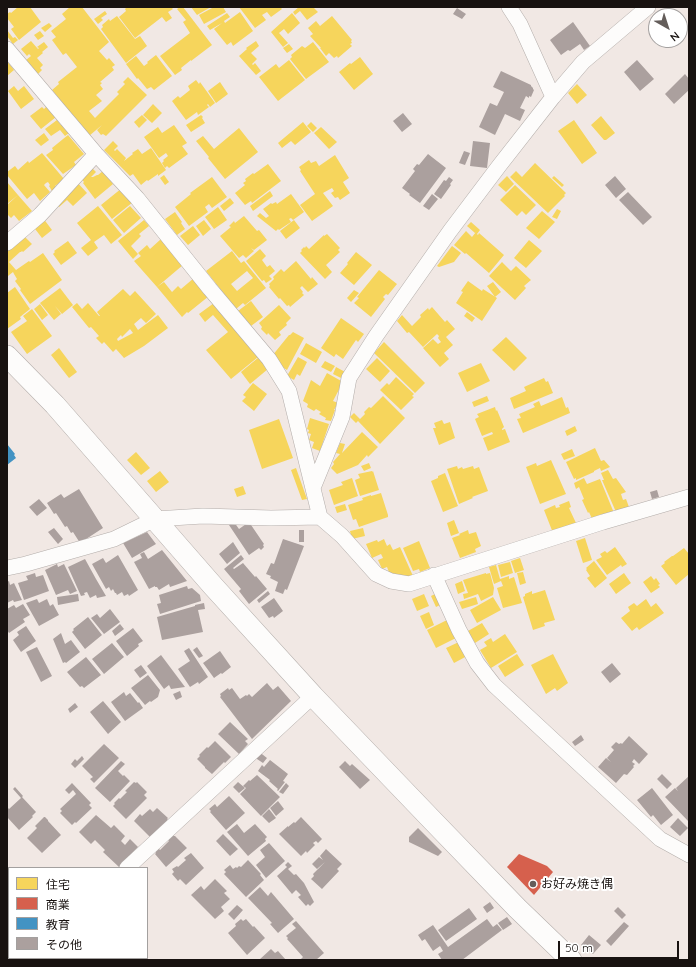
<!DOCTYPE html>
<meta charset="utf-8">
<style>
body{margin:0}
#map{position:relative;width:696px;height:967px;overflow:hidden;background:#f1e8e4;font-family:Quicksand,"Noto Sans JP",sans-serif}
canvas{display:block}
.frame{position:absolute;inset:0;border:8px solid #181210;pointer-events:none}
.legend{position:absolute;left:8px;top:867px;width:140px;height:92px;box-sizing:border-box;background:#fff;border:1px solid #a3a09f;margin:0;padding:5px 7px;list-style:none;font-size:12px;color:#181210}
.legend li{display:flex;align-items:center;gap:8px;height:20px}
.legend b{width:20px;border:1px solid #a3a09f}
.north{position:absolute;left:648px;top:8px;width:40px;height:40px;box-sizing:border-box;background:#fff;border:1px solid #a3a09f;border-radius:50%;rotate:141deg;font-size:11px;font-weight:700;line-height:16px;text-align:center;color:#181210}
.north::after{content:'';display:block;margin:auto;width:14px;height:18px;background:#645d5a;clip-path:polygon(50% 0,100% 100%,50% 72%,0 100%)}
.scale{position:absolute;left:558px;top:941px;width:121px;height:18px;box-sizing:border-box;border:2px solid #181210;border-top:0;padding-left:5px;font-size:12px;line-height:14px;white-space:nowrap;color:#181210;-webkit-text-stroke:3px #fff;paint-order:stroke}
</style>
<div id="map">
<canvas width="696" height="967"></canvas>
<div class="frame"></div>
<ul class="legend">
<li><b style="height:11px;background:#f6d55c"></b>住宅</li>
<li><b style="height:11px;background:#d6604d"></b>商業</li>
<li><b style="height:11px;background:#4393c3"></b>教育</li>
<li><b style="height:11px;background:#aba09e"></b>その他</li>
</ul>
<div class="north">N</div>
<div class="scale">50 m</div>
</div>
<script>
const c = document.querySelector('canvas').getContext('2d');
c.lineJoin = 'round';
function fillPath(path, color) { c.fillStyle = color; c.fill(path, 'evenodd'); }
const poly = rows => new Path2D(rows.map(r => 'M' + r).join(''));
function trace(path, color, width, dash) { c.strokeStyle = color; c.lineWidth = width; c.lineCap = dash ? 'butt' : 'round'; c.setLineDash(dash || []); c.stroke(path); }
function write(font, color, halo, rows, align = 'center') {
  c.font = font + ' Quicksand,"Noto Sans JP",sans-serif'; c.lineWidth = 4; c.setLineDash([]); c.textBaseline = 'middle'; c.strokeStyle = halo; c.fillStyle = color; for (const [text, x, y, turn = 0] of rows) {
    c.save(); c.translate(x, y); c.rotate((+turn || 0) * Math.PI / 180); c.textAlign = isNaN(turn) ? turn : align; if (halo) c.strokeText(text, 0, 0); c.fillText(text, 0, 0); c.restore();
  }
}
const homes = poly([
 [18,7,30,7,41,22,19,40,11,29,14,27,7,18,8,17,7,14,10,12,11,13],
 [70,7,82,7,109,42,99,51,107,60,109,58,115,65,112,67,114,70,100,82,102,83,100,85,103,89,96,95,102,101,89,111,95,118,119,94,117,92,125,84,123,82,128,77,147,95,106,136,103,134,101,135,97,130,102,125,89,136,52,90,59,84,58,82,77,67,66,53,63,55,52,40,56,37,51,31,66,19,62,14],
 [127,7,171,7,173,9,168,12,172,18,166,22,162,17,135,38,119,17,126,11,125,9],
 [180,7,183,7,212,45,191,61,191,60,181,68,182,70,175,75,160,56,190,33,183,22,186,20,177,9],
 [191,7,211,7,197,15],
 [214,7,223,7,226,12,204,24,199,15],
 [239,7,282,7,281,8,282,9,271,17,267,12,262,15,266,20,255,28],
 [299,7,313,7,318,12,307,20,300,11,295,15,293,12],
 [105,11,107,14,101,18,103,20,98,24,94,19],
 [240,12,253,31,233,46,231,42,227,45,214,29,222,23,210,30,207,26,227,13,230,17,224,21,225,23],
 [292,13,300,23,288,34,284,29,279,33,288,43,283,47,271,32],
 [117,16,135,39,140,36,147,46,126,63,101,29,103,27,102,25,109,19,110,21],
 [332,16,352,40,351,41,352,43,350,44,352,46,338,58,337,56,334,58,329,53,326,56,320,48,321,48,310,36,313,34,308,28,316,21,320,26],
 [49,23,52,26,45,32,41,28],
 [7,30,13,38,15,37,18,40,13,44,7,36],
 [40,31,44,36,38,40,34,35],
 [31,41,38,49,39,48,37,47,44,42,48,47,42,52,43,53,37,58,43,65,40,68,42,70,38,74,26,60,31,56,29,54,27,56,21,49],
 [256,41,259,46,251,53,257,59,252,64,253,65,255,63,261,71,256,75,239,56,247,49,246,48],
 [313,42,329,62,306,79,290,59,292,57,291,55,302,46,305,48],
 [289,44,293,49,287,53,283,48],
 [156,55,172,76,154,90,151,87,147,89,138,78,137,79,126,64,136,56,144,66,148,63,147,62],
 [360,57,373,74,354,90,339,72,350,63,351,64],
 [289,60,305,80,278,101,259,77,276,64,279,68],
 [7,61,14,70,7,76],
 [196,80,199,84,200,82,215,103,210,107,208,104,207,105,209,107,198,115,197,112,186,120,172,101,178,96,180,98,190,90,188,86],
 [220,82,228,94,216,103,208,91],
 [577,84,587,95,577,104,568,93],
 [14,86,18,91,24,86,34,99,21,109,8,91],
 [153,104,162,113,152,123,143,115],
 [47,106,56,117,41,129,30,116,42,107,44,109],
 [142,115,147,120,139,128,134,122],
 [201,115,203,117,202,118,205,123,191,132,186,125],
 [601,116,615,133,606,140,604,140,591,125],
 [57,120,61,125,63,124,69,133,65,136,60,130,51,136,45,129],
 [574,120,597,153,582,164,558,131],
 [303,122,311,132,295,145,291,141,282,148,278,143],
 [311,122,317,128,313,132,307,126],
 [174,125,187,143,182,146,188,154,169,168,167,166,165,168,162,163,164,161,163,160,168,156,166,153,159,158,144,137,158,127,162,133],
 [321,127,337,142,329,149,314,133],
 [239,128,258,152,225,179,208,158,209,157,196,141,203,136,214,149],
 [44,133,49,140,41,146,35,140],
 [68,135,84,154,74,162,76,165,63,174,46,155,53,150,52,148],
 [113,141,118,146,114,150,115,151,117,149,126,158,124,161,133,154,132,153,138,149,142,154,151,148,166,170,158,176,158,174,148,181,147,180,141,185,133,174,130,176,104,150],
 [42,153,64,179,55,186,56,187,52,191,49,186,50,185,48,182,46,183,44,185,50,192,40,201,34,193,27,199,7,175,7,172,15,166,18,170,28,161,29,163],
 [335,155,349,178,343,182,350,193,340,200,338,197,335,198,331,193,334,191,332,188,323,193,333,206,312,221,300,205,315,194,300,171,301,170,299,167,309,160,311,163,316,161,319,166],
 [535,163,566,193,564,195,565,196,548,213,510,177,516,171,522,177],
 [268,164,281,181,252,203,251,201,245,205,235,193,245,185,243,183,246,181,245,179,253,173,254,174],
 [92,168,96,172,91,177,93,177,97,175,98,175,103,171,113,184,95,199,83,183,84,182,80,177],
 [164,175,169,182,165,185,160,178],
 [507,176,514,184,506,192,498,185],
 [554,176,564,185,562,187,552,178],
 [212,177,227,197,212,208,209,204,205,207,208,212,189,226,175,207,191,194,190,193],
 [76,181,87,193,73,206,67,200,59,207,54,201],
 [7,182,18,195,7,204],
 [515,185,536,205,526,215,522,211,517,216,500,200],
 [122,188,133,202,112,219,101,205],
 [270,191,273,196,253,211,250,206],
 [291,194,304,212,293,220,291,218,289,219,291,222,279,230,278,229,276,231,257,216,260,213,266,218,269,216,263,209,271,203,272,204,276,202,277,204],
 [18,195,32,211,19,221,14,215,11,218,7,214,7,205],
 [230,198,234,203,224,211,220,206],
 [98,206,122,235,111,244,104,235,94,242,98,248,88,256,81,248,91,240,77,223],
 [130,206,141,218,124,233,113,220],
 [218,207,227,220,214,229,205,217],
 [557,209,561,211,557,219,552,217],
 [542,211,555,222,539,239,526,228],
 [175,212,182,222,181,223,185,229,177,235,165,219],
 [244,216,257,231,259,230,267,240,254,250,251,248,254,251,246,258,243,255,239,258,220,236,231,227,229,226,234,221,235,223],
 [43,218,52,230,42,238,32,225],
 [144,220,149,226,139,234,141,236,131,246,138,254,133,259,118,241],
 [204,220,211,229,203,236,196,226],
 [294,220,300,228,286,239,280,231],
 [471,222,480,230,477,234,478,235,479,233,504,255,489,273,466,253,465,254,454,245,466,231,472,237,476,232,475,233,467,226],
 [193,226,200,235,188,245,180,236],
 [22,234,32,244,23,252,22,251,21,252,20,252,9,262,16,270,29,261,30,262,43,253,62,280,30,304,20,290,21,289,15,281,17,279,14,274,13,272,8,276,7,274,7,249],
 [327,234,340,248,338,250,340,252,326,265,332,272,325,279,300,253,302,251,301,250,304,247,305,248,306,246,309,249,324,235,324,236],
 [161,239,183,265,157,287,134,261,141,256,138,253,147,245,150,249],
 [529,240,542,251,526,268,514,258],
 [68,241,77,253,61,265,53,254,55,252,54,251],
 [452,246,461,253,454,262,439,267,437,266],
 [260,249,266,256,262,260,267,267,270,265,275,271,269,276,272,279,266,283,264,280,262,281,246,261],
 [232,251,241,263,244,261,266,288,245,305,243,303,236,309,206,271],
 [247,271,253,278,237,291,231,284],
 [356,252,372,265,354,285,340,273,348,264,347,263],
 [296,261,311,279,312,277,318,284,308,292,302,286,300,288,303,292,302,293,304,295,290,307,289,305,287,306,280,298,279,299,269,287,270,286,269,284,274,279,273,277,281,269,284,272],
 [502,262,511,271,516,266,531,280,524,286,526,288,515,300,489,276],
 [379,270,397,284,388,295,386,294,383,297,385,299,371,317,354,303,359,298,357,297],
 [194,278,209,296,188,313,187,312,182,317,157,287,164,282,172,292,178,286,181,289],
 [468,281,482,291,483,289,497,298,482,321,456,303,463,292,461,291],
 [493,282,501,292,495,297,487,286],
 [15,287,30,309,20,317,21,319,7,329,7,293],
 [60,288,73,305,62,314,55,306,61,314,54,320,40,303],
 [123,289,130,296,135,291,156,314,146,323,141,318,134,324,138,330,158,315,168,328,144,346,124,358,116,349,113,352,104,342,102,344,96,338,99,336,91,327,89,328,72,307,77,303,82,309,88,303,99,316,100,316,97,312],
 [130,329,133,333,118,341,117,339,121,335,122,337],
 [354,290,359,293,351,302,347,298],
 [251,301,263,317,251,326,238,311],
 [214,303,258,357,231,379,206,350,228,332,213,315,205,322,199,314],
 [40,304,48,315,42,320,34,309],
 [279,305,291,318,286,323,287,325,279,332,281,335,275,340,268,333,267,335,261,329,262,327,259,323],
 [432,307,445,322,447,320,455,329,446,337,453,345,444,353,449,359,440,367,423,348,433,339,438,344,441,342,438,338,439,336,437,334,423,347,409,332,407,333,397,321,402,315,412,326,421,317,420,315,428,308,429,310],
 [32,309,52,336,27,354,11,332,27,321,23,316],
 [467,312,475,318,472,322,464,316],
 [341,318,364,334,358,342,356,340,343,359,336,354,334,357,321,348],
 [293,332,304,338,287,370,282,367,272,356,289,335,290,335],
 [506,337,527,358,514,371,492,350],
 [384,342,425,383,415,393,374,353],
 [306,343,322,352,316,363,300,354],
 [59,348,77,372,69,378,51,355],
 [259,357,268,369,250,384,241,372],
 [298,357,307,362,300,376,297,374,294,380,287,376],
 [377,358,390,371,380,382,366,369],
 [325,361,335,366,331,372,321,367],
 [481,363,490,381,467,392,458,373],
 [336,367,347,373,343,379,333,374],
 [327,373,343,382,333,401,338,403,334,410,335,410,331,421,325,420,326,418,319,414,321,412,316,409,314,411,307,407,308,404,303,401,311,380,320,386],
 [396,377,414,394,412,396,414,397,401,410,380,390,387,383,389,385],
 [544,378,546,382,548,381,553,393,514,409,510,398,526,391,524,387],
 [253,383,267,394,254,411,242,401,246,397,243,395],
 [383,396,405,418,380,444,358,421,356,423,350,417,354,413,360,419,365,414,364,412,369,407,371,408],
 [487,396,489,401,474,407,472,402],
 [562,397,566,408,568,407,570,413,523,433,517,419,521,418,519,414,535,407,533,404,539,401,541,406],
 [495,407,496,411,497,410,504,427,502,429,502,430,505,429,510,442,488,451,483,438,493,434,492,432,482,436,475,419,479,417,477,414],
 [310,418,329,424,320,451,312,448,314,442,309,440,311,434,308,433,309,430,307,429],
 [279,419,293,458,262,469,249,430],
 [442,420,444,424,450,422,455,438,439,445,433,428,436,428,434,423],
 [575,426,577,431,567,436,565,431],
 [362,432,378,447,368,457,367,455,358,465,337,474,331,468,334,464,333,462,340,454,336,453,340,443,345,444,342,453],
 [595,448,601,461,604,460,610,467,601,471,600,468,594,471,594,472,576,480,576,478,574,479,566,462],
 [572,449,575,456,564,460,561,454],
 [136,452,150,468,141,475,127,460],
 [551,460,566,494,540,504,526,467,536,463,537,466],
 [369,463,371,468,364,471,361,466],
 [457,466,458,469,462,467,463,469,473,466,474,469,479,467,488,491,472,497,473,498,459,504,447,469],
 [296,468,307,499,302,500,291,470],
 [608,470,613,479,616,478,626,492,621,494,623,500,626,499,629,507,616,512,602,480,604,480,601,473],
 [160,471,169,482,156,492,147,481],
 [372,471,372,472,373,471,379,490,360,496,355,480,360,478,358,474],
 [445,473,458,506,443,512,431,481,438,478,438,476],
 [352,478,358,496,334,505,329,490,343,485,341,482],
 [584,478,587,484,600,479,614,513,593,521,589,512,588,513,582,500,584,499,579,487,576,489,574,483],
 [243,486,246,494,237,497,234,489],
 [381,493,388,515,388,517,359,527,356,519,353,520,348,505,363,500,362,498,371,495,371,496],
 [569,501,571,507,569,508,576,523,553,533,544,510,555,505,556,508,560,507,559,505],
 [345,504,347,510,337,513,335,507],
 [454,520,459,533,451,536,447,523],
 [363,528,365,536,352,539,350,531],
 [468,530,469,534,476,532,481,546,475,549,476,552,460,558,452,538,460,535,459,534],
 [585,538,592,560,583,563,576,541],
 [384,539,387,546,390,544,393,550,400,547,413,576,402,578,394,576,393,574,390,575,387,567,382,569,378,560,383,558,381,554,372,558,366,544,377,540,378,542],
 [419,541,430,568,420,572,419,569,413,571,403,548],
 [615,547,627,564,622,567,621,565,607,575,596,560,602,557,600,554,605,551,607,553],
 [684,548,689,554,689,574,676,585,661,566,665,563,664,562,672,556,673,556],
 [520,558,524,570,515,573,511,561],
 [594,561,607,578,595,588,587,578,590,576,586,570,587,569,586,568],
 [510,562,513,573,501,577,498,565],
 [496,565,500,579,509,576,509,579,514,577,522,603,503,608,497,588,503,586,501,581,494,584,489,567],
 [523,572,526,583,520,585,517,573],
 [486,573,486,574,490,573,494,588,493,595,481,601,478,594,464,599,463,594,468,593,463,580],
 [624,573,631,583,616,594,609,584],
 [651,576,654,580,656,578,660,584,658,585,660,587,651,593,643,582],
 [462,581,465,591,458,594,455,584],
 [545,590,555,620,544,623,545,626,533,630,523,597,525,596,525,594,532,591,532,594],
 [424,594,429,606,417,611,412,599],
 [435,594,440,605,436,607,431,596],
 [476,597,478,604,462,609,459,602],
 [493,597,501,610,477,623,470,610],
 [646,599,651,607,656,603,664,613,639,630,637,627,632,631,621,618,630,611,628,607,634,603,637,606],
 [429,612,434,625,426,629,420,616],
 [449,619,458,637,436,648,427,630],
 [482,623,489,634,475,643,468,631],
 [505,634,517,652,491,668,480,650,487,646,484,642,491,638,493,642],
 [461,641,469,655,454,663,446,648],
 [517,654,524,665,505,677,498,666],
 [553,654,568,683,557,691,555,688,546,694,531,665],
 [40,958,62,958,60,960,38,960]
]);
const shops = poly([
 [519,854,547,866,553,872,534,895,507,867]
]);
const schools = poly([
 [7,444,15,454,14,455,16,458,7,465]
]);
const building = poly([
 [457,8,466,14,462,19,453,14],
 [573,22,590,46,584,50,580,44,570,51,568,50,561,55,550,40],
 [637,60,654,79,640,91,624,72],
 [501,71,531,85,531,86,533,88,533,89,534,90,531,97,529,96,529,98,526,96,520,108,525,110,520,121,505,114,495,135,479,127,490,103,497,106,504,92,493,87],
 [685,74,689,79,689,90,674,104,665,94],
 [403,113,412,124,402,132,393,121],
 [473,141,490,143,487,168,470,166],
 [464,151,470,153,465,165,459,163],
 [428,154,446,168,420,203,409,195,410,194,402,188,415,171,413,169,417,164,419,165],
 [615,176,626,189,616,198,605,185],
 [449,177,453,180,450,184,451,185,441,199,434,194,444,180,446,181],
 [628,192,652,217,643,225,619,200],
 [432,194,438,199,429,210,423,206],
 [79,489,103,528,80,543,73,532,71,533,67,526,65,527,56,513,54,514,47,503,61,494,64,498],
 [657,490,659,497,652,499,650,492],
 [39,499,47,508,37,516,29,507],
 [234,522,239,529,249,522,264,544,263,545,264,547,261,550,259,548,249,555,229,525],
 [54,528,63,539,58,544,48,532],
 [299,530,304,530,304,542,299,542],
 [147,532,156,544,132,558,123,543],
 [283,539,304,546,287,590,285,589,283,594,275,591,278,582,270,578,271,576,266,574,271,563,274,564],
 [233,542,240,553,227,564,219,554],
 [162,550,187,581,170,587,169,584,159,590,157,587,155,587,155,586,149,589,134,562,142,558,140,554,144,552,148,559],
 [118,555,138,590,129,596,128,594,124,596,122,592,117,595,116,593,115,593,113,589,111,591,109,587,106,589,92,564,103,558,106,563],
 [241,555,244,559,233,568,234,569,243,563,255,577,256,576,267,589,249,604,239,591,241,589,224,569],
 [85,559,96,579,106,596,97,598,96,595,90,598,87,592,84,593,85,595,81,596,68,567],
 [57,564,58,567,64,564,77,591,70,594,68,590,56,595,45,570],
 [35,573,36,577,43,575,49,591,24,600,18,583,28,580,26,576],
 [9,581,10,585,14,583,22,600,14,602,13,600,7,603,7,582],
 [187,586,188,589,192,588,200,595,201,601,160,614,157,604,161,603,159,595],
 [268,591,270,594,259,603,257,600],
 [78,594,79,601,58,605,57,597],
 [274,598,283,611,274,618,273,616,269,618,261,607],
 [37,599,39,603,47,599,50,606,53,604,59,615,39,626,26,603],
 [204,603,205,609,198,610,203,632,162,640,157,617,195,606,195,605],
 [23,604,30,615,23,619,25,622,9,633,7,630,7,609,14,605,16,608],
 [110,609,120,622,104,634,91,618,97,614,100,618],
 [88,617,102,635,85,649,72,632,74,630,73,629],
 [120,624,124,629,115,636,112,631],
 [26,626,36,641,21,652,13,640,19,635,17,632],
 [133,628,143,641,138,644,139,646,127,656,116,641],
 [61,633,65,644,71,640,80,652,66,663,65,662,63,663,53,639],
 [112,643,124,657,104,674,92,659],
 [37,647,52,676,41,682,26,652],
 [197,647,203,656,199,658,193,650],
 [189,648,208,677,199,684,198,682,190,687,178,669,190,661,184,651],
 [220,651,231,667,222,674,221,673,214,678,203,663],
 [161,655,185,687,171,689,169,685,164,689,147,666],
 [86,657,101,675,84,688,82,686,80,687,67,672],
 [612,663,621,674,610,683,601,672],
 [141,665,147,673,140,678,134,670],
 [148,675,160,690,158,697,151,702,150,701,145,705,131,688],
 [267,683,273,690,278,686,291,701,252,739,220,697,221,696,220,694,228,688,229,690,232,688,240,699,246,695,247,696,249,694,252,697],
 [180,691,182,697,176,700,173,694],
 [124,692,126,696,130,693,138,703,139,702,143,708,125,721,111,702],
 [103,701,121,722,108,734,90,712],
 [75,703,78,707,70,713,68,709],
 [230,722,248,739,245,741,248,744,239,754,218,734],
 [581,735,584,740,575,746,572,742],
 [629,736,648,754,639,764,634,759,632,762,635,764,633,766,634,767,627,775,624,774,616,783,598,767,606,758,611,762,607,758,614,750,611,747,616,742,619,744,621,743,622,744],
 [215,741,231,757,225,763,224,762,212,774,205,768,205,767,197,759,200,756,199,755,207,747,208,748],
 [104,744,119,758,94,783,90,779,93,777,82,766],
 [258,751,267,758,263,763,254,757],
 [82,756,84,759,75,768,71,764,75,759,77,761],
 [270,760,288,774,283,781,285,782,278,791,277,790,278,789,269,781,270,780,258,771,262,765,264,767],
 [121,761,125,764,118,771,123,776,124,775,130,781,110,802,95,788],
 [345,761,350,766,352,764,370,780,360,789,339,767],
 [662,774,672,784,667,789,657,779],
 [257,775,280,797,261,816,240,794,246,788,243,786,249,780,250,781],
 [689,776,689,822,665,797,675,788,678,791,676,788],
 [134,782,136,783,137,782,147,792,144,795,147,798,126,819,113,806,115,804,114,803,119,798,120,799,127,792,125,791],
 [238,782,245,788,239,793,233,787],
 [72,783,91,803,89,805,92,808,76,823,75,822,72,825,60,813,62,811,60,809,76,794,73,790,69,794,65,790],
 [286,783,289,786,283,794,279,792],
 [15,787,23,796,22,797,36,812,32,816,33,817,19,830,7,817,7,807,9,809,21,798,13,789],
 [652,788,673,815,661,825,653,815,651,817,637,800],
 [229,796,245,813,226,830,210,812,211,811,209,809,215,804,217,807],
 [278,801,284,809,276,816,270,808],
 [157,808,168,818,167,819,168,820,150,837,134,821,140,814,142,816,150,809,153,812],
 [269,809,276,818,269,823,262,816],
 [96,815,111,828,114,825,125,836,121,841,125,845,130,839,138,847,119,867,103,852,105,850,95,840,91,844,79,832],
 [44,817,45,817,48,820,48,821,61,835,42,853,27,838,37,828,35,826],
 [301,817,322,839,318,843,316,841,313,843,315,845,307,853,306,851,301,856,279,834,288,826,288,827,294,822,295,823],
 [678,818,688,828,680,836,670,827],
 [237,824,244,833,255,824,267,837,265,839,266,841,248,856,227,832],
 [418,828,442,852,438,856,409,842,409,837],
 [223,834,238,849,230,856,216,841],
 [173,835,174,836,175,836,187,848,166,867,155,854,156,853,155,851,158,848,160,850,169,841,168,840],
 [269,843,285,861,266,878,256,865,265,857,260,850],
 [326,849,342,864,337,869,339,871,322,889,311,879,314,876,313,874,325,862,317,869,312,864,319,857,323,860,320,856],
 [191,853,204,868,186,885,180,879,178,881,172,874,174,872,172,869,177,866,178,867,186,860,184,858],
 [248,860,261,874,260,875,264,880,246,897,224,874,226,872,224,870,230,865,233,869,236,867,237,868,239,866,241,867],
 [288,862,292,866,288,869,294,875,296,874,304,883,314,902,310,906,308,904,306,906,298,897,301,895,296,890,292,894,277,876,287,867,285,865],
 [215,879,227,891,224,893,230,899,221,907,224,911,215,919,191,895,201,886,204,890],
 [260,887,268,896,271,892,294,919,278,933,270,924,272,923,248,898],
 [490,902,494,908,487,913,483,907],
 [237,905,243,910,234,920,228,914],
 [618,907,626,915,622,919,614,911],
 [469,908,477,919,446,941,438,930],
 [507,917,512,924,503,930,498,923],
 [241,919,243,921,246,919,253,927,254,926,265,938,247,955,228,933,236,926,235,924],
 [487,919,493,927,497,924,502,930,462,960,442,960,438,954,443,951,440,946,433,951,425,939,422,941,418,935,433,925,448,947],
 [296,921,324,953,316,960,302,960,301,959,303,957,287,939,288,938,286,936,296,928,292,924],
 [624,922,629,926,611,946,606,941],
 [589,935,601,945,593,954,581,945],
 [271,949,275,953,278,951,286,960,259,960]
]);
const street = poly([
 [509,7,520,24,553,97],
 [7,49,96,154,137,198,210,289,269,359,289,391,320,517,342,536,376,574,391,581,409,584,603,522,689,497],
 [7,243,40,215,96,154],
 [313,488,342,417,349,378,376,336,450,231,499,166,553,97,583,62,648,7],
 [7,568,26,564,114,539,155,519,203,516,271,518,320,517],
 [434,575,459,630,477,663,494,685,660,839,689,855],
 [127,868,313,696],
 [78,958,80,960],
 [26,960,28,958]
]);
const secondary = poly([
 [7,356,55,405,213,586,313,696,432,820,517,908,571,960]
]);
const markers = [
 [533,884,4,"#645d5a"]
];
const poiNames = [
 ["お好み焼き偶",541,884]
];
fillPath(homes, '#f6d55c');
fillPath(shops, '#d6604d');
fillPath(schools, '#4393c3');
fillPath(building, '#aba09e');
trace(street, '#b3adaa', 16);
trace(secondary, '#b3adaa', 22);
trace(street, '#fdfcfb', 15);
trace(secondary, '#fdfcfb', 21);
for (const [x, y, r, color] of markers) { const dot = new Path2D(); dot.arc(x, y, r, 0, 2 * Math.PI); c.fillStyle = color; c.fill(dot); trace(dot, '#fff', 1.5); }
write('12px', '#181210', '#fff', poiNames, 'left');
</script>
